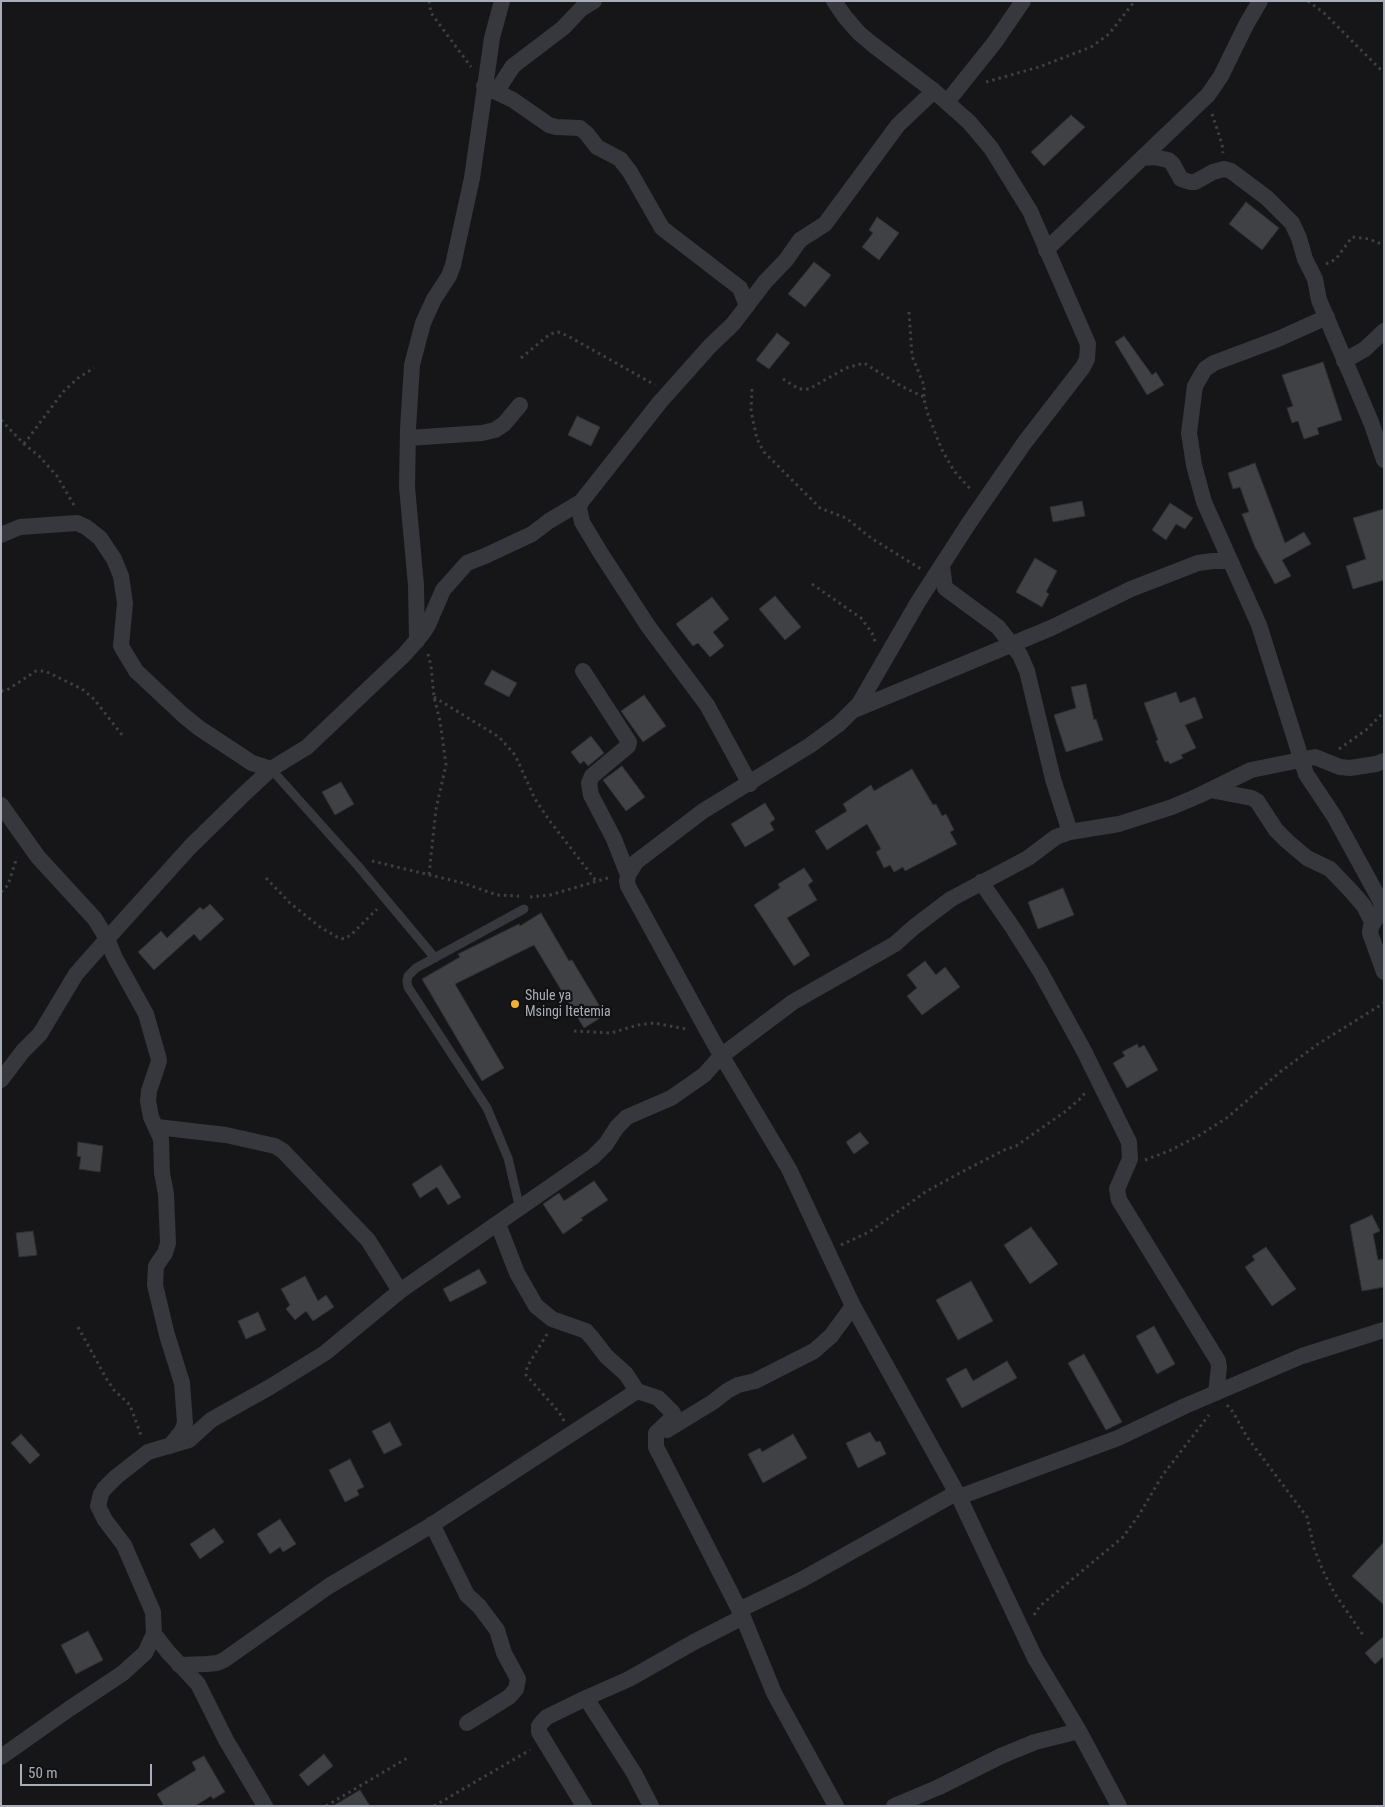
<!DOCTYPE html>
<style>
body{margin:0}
#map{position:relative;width:1385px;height:1807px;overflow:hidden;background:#161618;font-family:"Roboto Condensed",sans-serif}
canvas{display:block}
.frame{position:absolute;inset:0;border:2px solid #a8adb8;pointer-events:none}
.scale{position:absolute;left:20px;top:1764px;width:132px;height:22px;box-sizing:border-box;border:2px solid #a8adb8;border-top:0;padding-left:6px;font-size:15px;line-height:18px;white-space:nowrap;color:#a8adb8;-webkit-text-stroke:4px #111113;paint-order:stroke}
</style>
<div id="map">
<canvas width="1385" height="1807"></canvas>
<div class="frame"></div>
<div class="scale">50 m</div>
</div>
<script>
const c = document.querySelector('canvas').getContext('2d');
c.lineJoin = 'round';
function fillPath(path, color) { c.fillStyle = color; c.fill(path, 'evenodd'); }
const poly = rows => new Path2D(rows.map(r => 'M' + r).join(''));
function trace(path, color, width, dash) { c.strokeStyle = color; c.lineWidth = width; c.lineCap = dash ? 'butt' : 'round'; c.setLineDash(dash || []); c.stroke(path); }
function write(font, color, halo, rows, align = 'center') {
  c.font = font + ' "Roboto Condensed",sans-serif'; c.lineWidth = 4.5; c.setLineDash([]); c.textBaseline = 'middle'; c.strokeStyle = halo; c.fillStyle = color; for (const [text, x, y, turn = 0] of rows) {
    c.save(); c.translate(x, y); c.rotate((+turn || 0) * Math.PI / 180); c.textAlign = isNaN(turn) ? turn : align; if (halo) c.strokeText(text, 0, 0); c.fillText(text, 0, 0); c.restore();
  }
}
const building = poly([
 [1071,115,1085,127,1044,166,1031,152,1071,115],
 [1246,202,1279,228,1262,250,1229,224,1246,202],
 [877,217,899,233,879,260,862,247,873,233,869,230,877,217],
 [814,262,831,275,805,307,788,294,814,262],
 [777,333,790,343,769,369,756,360,777,333],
 [1124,336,1152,375,1156,372,1164,385,1147,395,1115,342,1124,336],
 [1323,362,1342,420,1317,428,1319,434,1304,439,1298,421,1292,423,1287,408,1293,406,1282,375,1323,362],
 [577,416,600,427,591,446,568,435,577,416],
 [1255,463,1285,543,1304,532,1311,544,1282,560,1291,576,1275,584,1255,547,1242,514,1249,512,1240,487,1233,489,1228,473,1255,463],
 [1082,501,1085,516,1053,522,1050,507,1082,501],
 [1170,503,1193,518,1185,529,1176,524,1166,540,1152,530,1170,503],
 [1384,509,1384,580,1353,589,1346,566,1366,559,1353,518,1384,509],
 [1035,558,1057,571,1046,592,1049,594,1042,607,1016,592,1035,558],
 [775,596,801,627,785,640,759,609,775,596],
 [712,597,729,619,713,632,724,646,710,657,698,643,693,646,676,624,712,597],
 [492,670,517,683,509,697,484,684,492,670],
 [1086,684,1094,720,1096,719,1103,740,1066,752,1054,715,1076,708,1071,687,1086,684],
 [1176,692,1180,703,1195,697,1203,718,1185,725,1196,748,1181,755,1183,758,1170,764,1168,761,1165,762,1156,741,1158,740,1144,703,1176,692],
 [644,695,666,726,643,742,621,711,644,695],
 [591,736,604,753,588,766,584,761,580,764,571,752,591,736],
 [622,766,645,797,626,811,603,780,622,766],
 [912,769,933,805,936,804,942,816,946,814,954,830,950,832,957,844,905,871,903,867,894,872,890,865,884,868,876,852,881,849,867,824,827,850,815,831,847,811,843,804,871,785,874,791,912,769],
 [341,782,354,804,335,815,322,792,341,782],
 [765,803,775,819,770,823,774,830,745,847,731,824,765,803],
 [804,868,813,881,808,885,817,900,787,918,810,955,794,966,754,905,780,888,778,884,804,868],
 [1063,888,1074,915,1038,929,1028,902,1063,888],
 [210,904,224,919,200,941,194,934,154,970,138,952,161,931,167,938,200,907,203,910,210,904],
 [541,913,569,961,572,960,605,1015,584,1028,534,945,455,984,504,1068,482,1081,422,979,460,957,458,954,519,924,520,926,541,913],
 [925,961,936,975,945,967,960,987,922,1015,907,996,917,988,907,975,925,961],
 [1137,1044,1139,1048,1144,1045,1158,1070,1127,1088,1113,1063,1125,1056,1122,1052,1137,1044],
 [860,1132,869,1143,854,1154,846,1142,860,1132],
 [78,1142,103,1146,100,1172,79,1169,81,1157,77,1156,78,1142],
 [441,1165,461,1197,448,1205,437,1187,420,1198,412,1184,441,1165],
 [594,1181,608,1200,581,1218,583,1220,563,1234,543,1204,559,1193,564,1201,594,1181],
 [1372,1215,1380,1231,1373,1234,1378,1260,1384,1259,1384,1287,1362,1291,1350,1225,1372,1215],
 [1031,1227,1058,1264,1030,1284,1004,1245,1031,1227],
 [33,1231,37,1255,19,1257,16,1233,33,1231],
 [1266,1247,1296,1289,1272,1306,1245,1267,1255,1260,1252,1256,1266,1247],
 [479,1269,487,1283,450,1302,443,1289,479,1269],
 [305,1276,318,1301,326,1295,334,1307,313,1321,306,1311,295,1320,286,1309,290,1305,281,1289,305,1276],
 [971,1281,993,1321,958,1340,936,1300,971,1281],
 [258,1312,266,1330,246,1339,238,1321,258,1312],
 [1154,1326,1175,1364,1157,1374,1136,1336,1154,1326],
 [1084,1354,1122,1422,1106,1430,1068,1363,1084,1354],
 [1007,1361,1017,1378,962,1408,946,1379,966,1368,973,1381,1007,1361],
 [390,1422,402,1445,384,1454,372,1431,390,1422],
 [870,1432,876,1442,880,1441,886,1454,858,1468,846,1443,870,1432],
 [21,1434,40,1455,30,1464,11,1443,21,1434],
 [793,1434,807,1458,763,1483,748,1454,760,1448,762,1452,793,1434],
 [350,1459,364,1487,357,1490,359,1495,345,1502,329,1470,350,1459],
 [280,1519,296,1544,283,1552,280,1547,270,1554,257,1534,280,1519],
 [214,1528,224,1542,200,1559,190,1544,214,1528],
 [1384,1542,1384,1605,1352,1576,1384,1542],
 [88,1631,103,1660,76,1674,61,1645,88,1631],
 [1384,1636,1384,1656,1375,1664,1365,1653,1384,1636],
 [324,1754,333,1766,308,1786,299,1775,324,1754],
 [204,1756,225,1792,213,1799,211,1796,195,1806,164,1806,157,1794,196,1770,192,1762,204,1756],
 [360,1790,370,1806,333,1806,360,1790]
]);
const path = poly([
 [429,1,431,13,471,67],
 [1308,1,1324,13,1384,73],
 [986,82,1039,67,1091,47,1109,34,1134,2],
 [1212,114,1222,144,1223,153],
 [1326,264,1336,259,1352,237,1369,239,1384,245],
 [909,312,912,356,924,385,924,399,927,412,942,450,954,471,972,491],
 [521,358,550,334,558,332,568,336,655,385],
 [783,379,799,389,809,389,846,368,864,363,901,386,924,397],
 [752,389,751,411,757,439,764,452,820,508,846,518,871,538,921,569],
 [1,420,24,444,39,456,57,476,75,507],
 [24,444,63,392,78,378,94,368],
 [812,584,861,618,872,633,876,644],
 [428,654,431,666,434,697,440,721,446,765,436,809,429,875],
 [1,691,7,690,36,671,45,671,82,689,94,699,122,735],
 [434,697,499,737,515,755,535,799,549,820,597,882],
 [1339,749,1366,730,1384,712],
 [372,861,463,883,497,895,519,896],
 [266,878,290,903,320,927,337,937,344,939,351,935,377,909],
 [1,892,8,885,17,857],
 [530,897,550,895,611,877],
 [574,1031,611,1033,638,1025,654,1023,686,1029],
 [1145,1160,1169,1151,1200,1135,1228,1117,1280,1072,1318,1044,1384,1003],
 [841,1245,869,1232,927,1191,956,1175,1004,1150,1016,1146,1066,1111,1082,1097,1086,1091],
 [78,1327,106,1378,114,1390,130,1405,142,1438],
 [547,1334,527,1367,526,1375,559,1412,564,1421],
 [1227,1405,1233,1412,1247,1437,1307,1517,1314,1548,1323,1571,1335,1594,1363,1635],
 [1034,1615,1040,1606,1123,1537,1139,1515,1162,1476,1209,1415],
 [326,1806,409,1757],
 [434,1806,530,1750]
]);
const service = poly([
 [271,769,358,866,435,958],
 [520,1209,508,1158,487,1108,408,987,407,981,408,976,416,968,524,909]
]);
const minor = poly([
 [834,1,845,17,859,33,872,44,934,91,969,122,991,148,1030,211,1088,344,1087,359,1083,367,1025,442,969,523,918,602,859,704,839,724,809,746,703,811,636,862,628,875,627,881,628,886,714,1043,789,1169,853,1306,959,1497,1035,1658,1079,1731,1119,1806],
 [484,86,513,100,549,125,556,127,580,128,587,134,597,147,620,159,630,172,662,228,740,288,747,306],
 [496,92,513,66,563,28,581,9,594,1],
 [947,102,995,42,1023,1],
 [1143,158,1154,157,1168,160,1172,163,1181,179,1190,182,1195,182,1213,172,1224,169,1231,171,1267,198,1292,223,1299,238,1305,259,1315,279,1319,300,1371,422,1384,460],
 [1046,250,1208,95,1221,76,1246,25,1260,1],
 [1327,317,1278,339,1214,363,1205,369,1195,386,1189,433,1194,465,1204,502,1259,625,1306,774,1334,816,1380,900,1382,907,1380,913,1371,926,1370,933,1384,972],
 [1344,361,1365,349,1384,331],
 [408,438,482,433,495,430,504,424,520,405],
 [1,535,20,527,77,523,86,527,100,538,114,559,121,576,125,603,121,646,136,671,183,715,199,728,252,763,271,769],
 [942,566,945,588,998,627,1020,655,1027,671,1053,779,1070,832],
 [417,641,416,585,407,487,408,429,412,365,423,323,434,299,449,276,453,265,472,178,492,38,502,1],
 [583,671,629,742,628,746,592,776,589,783,591,795,614,839,628,875],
 [854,710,1051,628,1131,589,1198,563,1213,561,1229,561],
 [750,784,707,705,648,626,600,552,582,522,579,508,581,502,660,402,710,346,733,324,765,282,786,260,800,240,825,224,898,125,934,91],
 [1210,790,1252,798,1257,801,1276,830,1287,841,1307,858,1330,869,1352,892,1364,906,1373,924],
 [1,805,38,857,95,919,107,939,115,958,146,1014,158,1056,159,1061,149,1091,148,1101,151,1117,161,1139,162,1173,166,1194,168,1243,165,1253,156,1266,155,1285,167,1335,182,1383,185,1423,182,1431,170,1446],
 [981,882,1013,928,1040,971,1084,1051,1129,1142,1130,1159,1117,1189,1119,1200,1218,1361,1219,1367,1216,1393],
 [1,1080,23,1051,40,1034,76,974,107,939,190,847,241,797,271,769,307,747,405,654,422,634,428,625,443,590,467,563,485,556,532,534,549,521,581,502],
 [157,1127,226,1135,275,1146,283,1151,368,1240,400,1291],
 [498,1224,517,1273,536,1306,552,1319,586,1331,593,1339,606,1356,626,1374,637,1391,658,1398,673,1413,673,1417,656,1433,656,1447,743,1617,774,1693,786,1715,836,1806],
 [667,1430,713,1402,727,1391,738,1385,755,1381,814,1351,831,1336,853,1306],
 [959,1497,1118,1438,1185,1406,1302,1356,1384,1330],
 [432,1524,467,1595,479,1606,497,1630,504,1653,518,1679,516,1689,509,1697,467,1723],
 [739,1610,801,1580,956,1493],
 [154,1634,168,1652,198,1684,226,1740,265,1806],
 [179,1665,207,1664,217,1663,224,1660,329,1586,430,1526,637,1391],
 [586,1698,634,1773,651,1806],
 [1,1757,69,1709,123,1673,145,1653,154,1634,153,1612,124,1545,105,1520,98,1506,101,1494,104,1489,116,1477,148,1452,189,1440,211,1420,270,1387,325,1353,400,1291,593,1157,606,1144,617,1127,627,1117,671,1098,704,1075,721,1056,793,1002,895,944,914,927,951,899,1028,858,1056,837,1070,832,1119,824,1172,807,1198,796,1251,770,1315,757,1340,767,1350,768,1376,764,1384,761],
 [584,1806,539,1732,539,1726,542,1722,547,1717,586,1698,629,1679,694,1642,743,1617],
 [894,1806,939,1787,1001,1756,1035,1742,1079,1731]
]);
const markers = [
 [515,1004,5,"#f2b134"]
];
const poiNames = [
 ["Shule ya",525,996],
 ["Msingi Itetemia",525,1012]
];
fillPath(building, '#404145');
trace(building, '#303034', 1);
trace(path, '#3d3f44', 3, [2.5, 4]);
trace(service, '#37383d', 9);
trace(minor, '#37383d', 16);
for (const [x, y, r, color] of markers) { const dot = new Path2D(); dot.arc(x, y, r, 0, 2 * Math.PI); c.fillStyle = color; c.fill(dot); trace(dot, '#111113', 2); }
write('14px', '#a8adb8', '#111113', poiNames, 'left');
</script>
